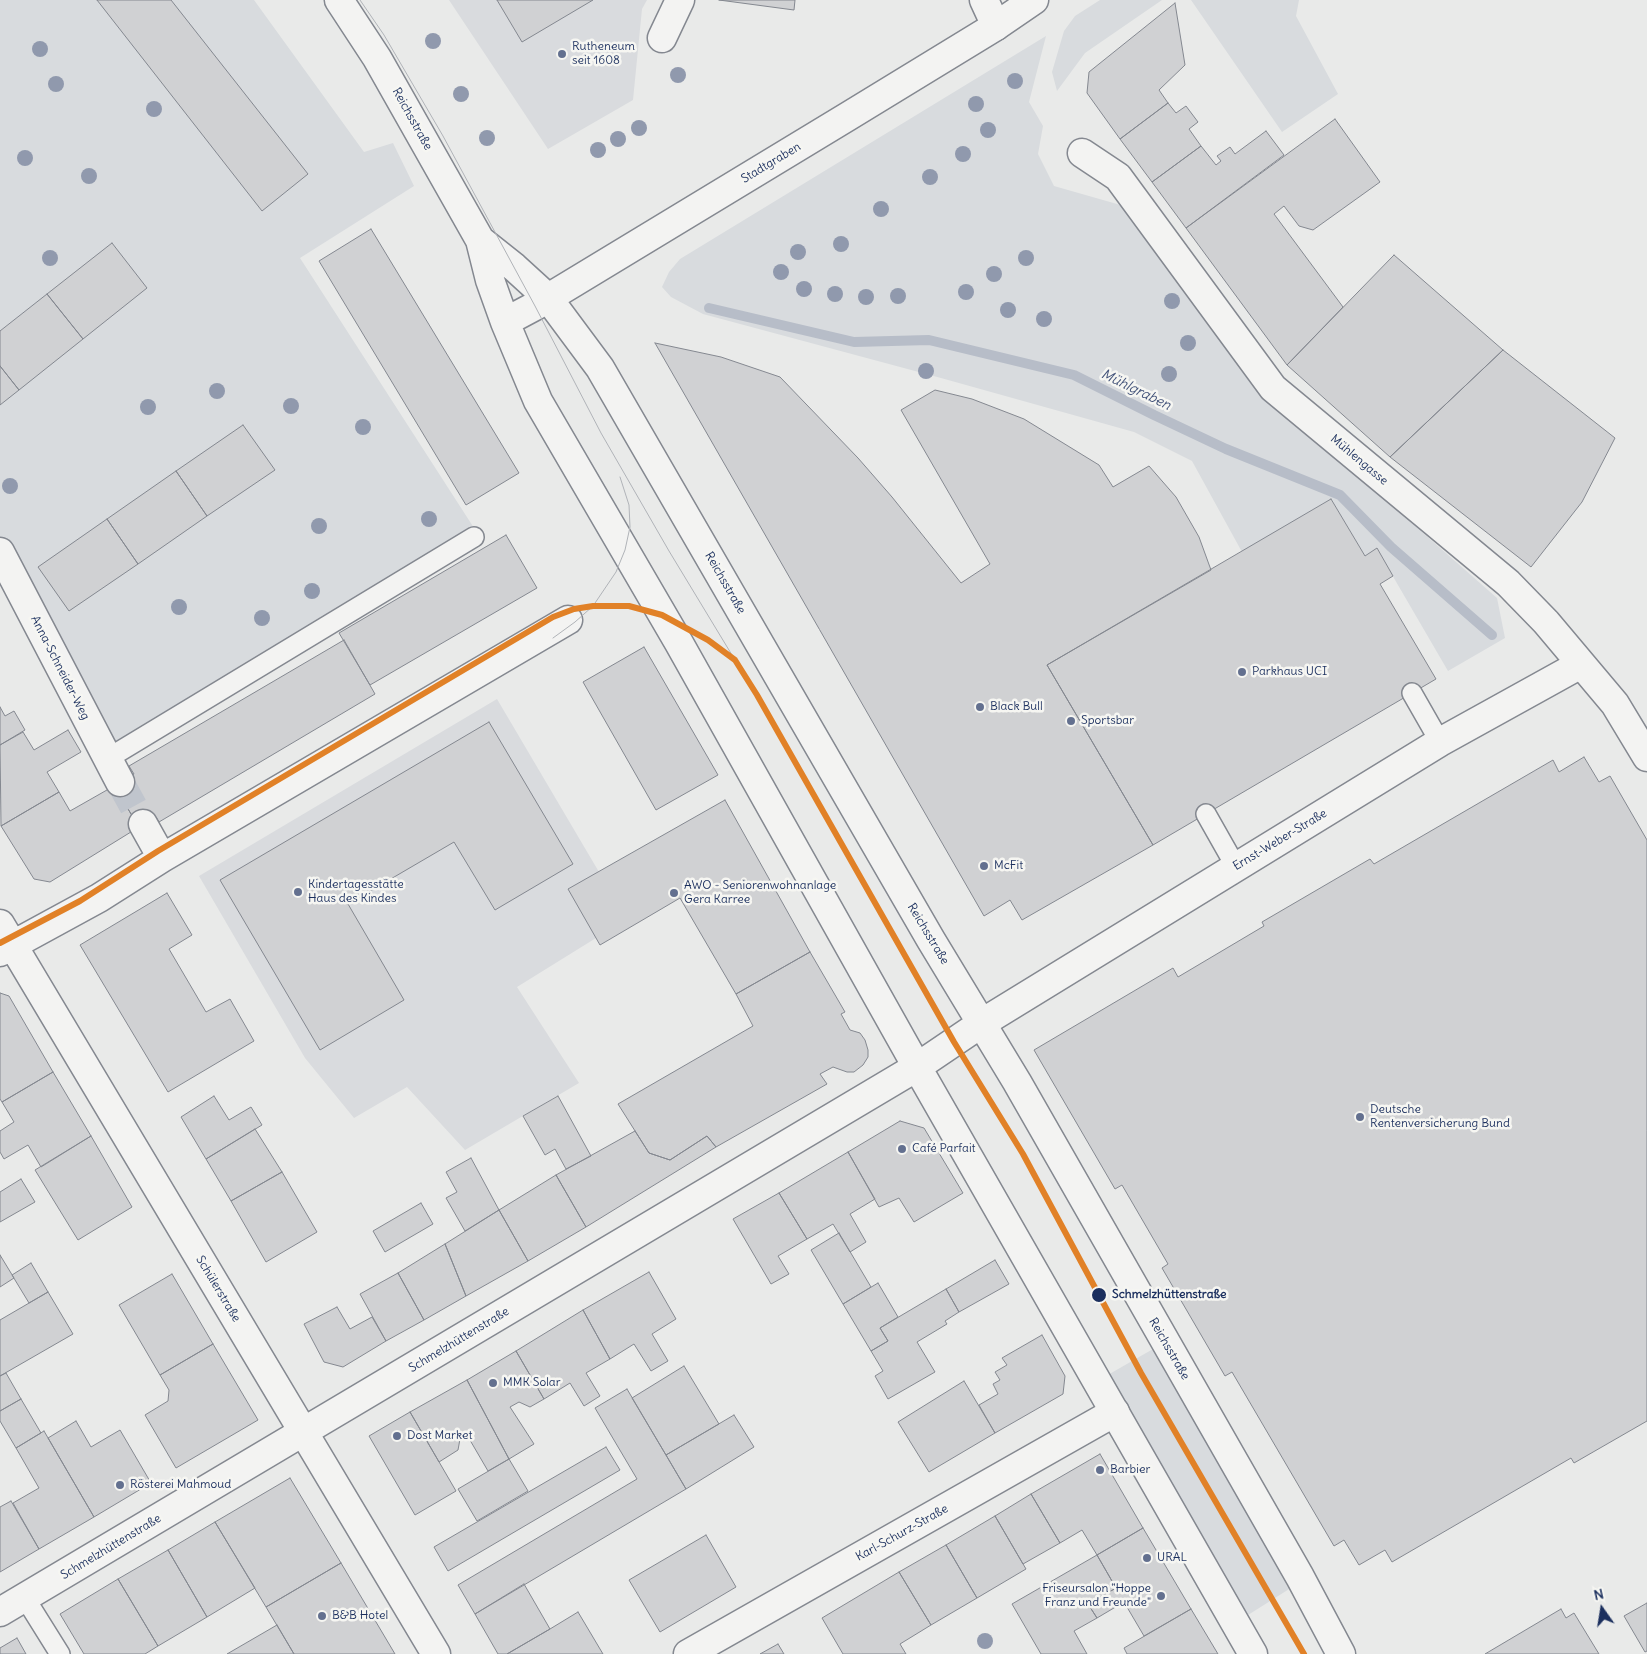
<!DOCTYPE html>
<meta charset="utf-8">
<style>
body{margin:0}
#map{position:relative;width:1647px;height:1654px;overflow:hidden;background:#e9eae9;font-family:Delius,sans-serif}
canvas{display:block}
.north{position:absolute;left:1577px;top:1584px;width:50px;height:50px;-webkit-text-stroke:4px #f6f6f2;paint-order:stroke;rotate:347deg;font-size:14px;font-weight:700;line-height:20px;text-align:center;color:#1b2f5e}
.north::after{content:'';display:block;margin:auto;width:18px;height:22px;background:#1b2f5e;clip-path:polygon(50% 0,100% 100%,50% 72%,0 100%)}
</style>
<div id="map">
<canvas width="1647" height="1654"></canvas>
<div class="north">N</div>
</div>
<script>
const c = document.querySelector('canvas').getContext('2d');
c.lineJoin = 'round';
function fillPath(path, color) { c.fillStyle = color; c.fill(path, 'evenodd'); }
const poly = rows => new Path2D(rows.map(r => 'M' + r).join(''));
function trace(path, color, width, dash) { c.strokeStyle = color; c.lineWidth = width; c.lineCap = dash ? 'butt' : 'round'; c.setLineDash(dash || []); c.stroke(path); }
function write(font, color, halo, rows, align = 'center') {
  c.font = font + ' Delius,sans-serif'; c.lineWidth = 5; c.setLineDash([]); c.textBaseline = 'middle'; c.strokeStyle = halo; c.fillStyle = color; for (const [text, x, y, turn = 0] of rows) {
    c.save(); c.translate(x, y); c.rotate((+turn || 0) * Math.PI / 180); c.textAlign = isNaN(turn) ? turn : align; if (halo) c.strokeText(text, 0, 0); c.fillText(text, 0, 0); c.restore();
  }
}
const built = poly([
 [449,0,647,0,642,9,633,100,548,149],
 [497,699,599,872,596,938,517,987,579,1083,465,1150,407,1087,354,1118,305,1058,199,876]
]);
const green = poly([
 [0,0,254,0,364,152,393,143,414,186,300,258,474,528,109,754,0,545],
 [1100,0,1162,0,1085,53,1057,91,1052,72,1064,31,1075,16],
 [1191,0,1299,0,1296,16,1338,94,1282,132],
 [1046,36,1029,102,1043,126,1038,154,1054,186,1124,206,1256,386,1497,598,1505,638,1448,671,1377,549,1365,556,1331,499,1242,552,1192,461,1134,432,941,378,703,314,671,297,662,287,669,272,680,259],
 [1160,1345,1294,1586,1248,1615,1237,1601,1106,1376]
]);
const stream = poly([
 [709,308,854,342,929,340,1074,375,1154,415,1226,449,1340,495,1391,547,1492,635]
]);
const building = poly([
 [97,0,171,0,308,174,262,211,97,0],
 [497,0,593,0,522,42,497,0],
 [719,0,795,0,794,10,719,0],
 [1175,3,1185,65,1159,90,1168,103,1120,139,1087,93,1089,72,1175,3],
 [1168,103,1176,113,1186,106,1198,122,1189,129,1201,146,1152,182,1120,139,1168,103],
 [1335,119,1380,182,1313,230,1299,226,1284,206,1274,214,1343,307,1287,365,1186,228,1335,119],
 [1266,131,1284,155,1186,228,1152,182,1201,146,1216,165,1221,161,1217,156,1230,147,1235,154,1266,131],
 [371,229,519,473,466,505,319,261,371,229],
 [112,243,147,288,83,339,47,294,112,243],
 [1394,255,1503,350,1390,457,1287,365,1394,255],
 [47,294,83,339,19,390,0,366,0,331,47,294],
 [655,343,721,357,780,377,858,458,892,497,961,583,990,564,901,410,935,390,972,399,1024,419,1099,465,1113,487,1149,466,1176,497,1199,537,1211,570,1047,665,1153,845,1022,920,1010,900,984,916,655,343],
 [1503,350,1615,438,1582,502,1531,567,1390,457,1503,350],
 [0,366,19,390,0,405,0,366],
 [243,425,275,470,207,516,176,471,243,425],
 [176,471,207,516,138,564,107,519,176,471],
 [1331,499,1365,556,1377,548,1393,576,1380,584,1436,679,1153,845,1047,665,1331,499],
 [107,519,138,564,69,611,38,567,107,519],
 [506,535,537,588,370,685,339,633,506,535],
 [344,640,375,694,159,822,156,817,139,827,114,786,134,774,129,766,344,640],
 [644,647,718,775,656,810,583,682,644,647],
 [0,707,5,716,14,711,25,730,0,745,0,707],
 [489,722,573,864,495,910,454,842,348,904,404,1000,320,1050,220,880,489,722],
 [68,730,81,752,47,772,59,792,1,826,0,745,23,732,34,750,68,730],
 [1584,757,1599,782,1610,776,1647,840,1647,1421,1574,1463,1571,1458,1392,1562,1385,1550,1359,1565,1344,1540,1334,1546,1232,1372,1225,1376,1162,1268,1168,1264,1122,1185,1115,1189,1034,1050,1173,968,1178,977,1264,926,1262,922,1370,859,1374,864,1553,760,1559,772,1584,757],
 [114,786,139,827,50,882,34,879,1,826,59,792,70,811,114,786],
 [725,800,810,952,736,994,680,898,600,945,568,889,725,800],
 [167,893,192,935,169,949,206,1012,230,999,254,1041,168,1092,80,945,167,893],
 [810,952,845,1012,841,1014,850,1030,860,1033,865,1040,868,1050,868,1057,863,1065,854,1072,847,1072,833,1067,820,1074,827,1084,716,1147,707,1136,670,1160,649,1153,618,1104,753,1026,736,994,810,952],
 [0,993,9,996,53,1072,2,1102,0,1099,0,993],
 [53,1072,91,1136,41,1167,28,1145,4,1159,0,1152,0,1131,14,1122,2,1102,53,1072],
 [214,1096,229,1120,251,1107,262,1125,206,1159,181,1117,214,1096],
 [558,1096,591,1156,566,1169,555,1149,545,1155,523,1116,558,1096],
 [900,1121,924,1128,963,1193,914,1222,899,1198,879,1207,848,1152,900,1121],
 [255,1129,282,1172,231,1201,206,1159,255,1129],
 [635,1131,649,1153,670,1160,707,1136,716,1147,586,1227,556,1175,635,1131],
 [91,1136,132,1207,78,1240,35,1170,91,1136],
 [848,1152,875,1199,850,1214,866,1242,850,1252,833,1224,807,1239,779,1193,848,1152],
 [471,1158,499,1210,465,1231,446,1198,457,1192,446,1172,471,1158],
 [282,1172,317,1232,266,1262,231,1201,282,1172],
 [556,1175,586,1227,528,1261,499,1210,556,1175],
 [21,1179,35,1202,0,1222,0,1192,21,1179],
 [779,1193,807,1239,778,1256,789,1274,771,1284,733,1219,779,1193],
 [421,1203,433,1224,385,1252,373,1231,421,1203],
 [499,1210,528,1261,466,1296,445,1244,499,1210],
 [839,1233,871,1287,843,1304,811,1250,839,1233],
 [445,1244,466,1296,424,1320,398,1273,445,1244],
 [0,1255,14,1278,0,1287,0,1255],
 [995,1260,1009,1284,959,1312,946,1289,995,1260],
 [31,1263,48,1292,29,1303,12,1275,31,1263],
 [649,1272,676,1319,652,1334,668,1361,651,1371,634,1344,610,1359,583,1310,649,1272],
 [398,1273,424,1320,386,1341,360,1294,398,1273],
 [172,1274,213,1344,160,1375,119,1305,172,1274],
 [878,1283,898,1317,880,1328,888,1341,871,1351,843,1304,878,1283],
 [946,1289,959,1312,945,1321,947,1324,917,1342,935,1372,888,1399,875,1376,883,1371,871,1351,888,1341,880,1328,946,1289],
 [48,1292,73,1334,0,1376,0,1320,48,1292],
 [337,1307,350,1329,372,1317,386,1341,343,1367,324,1362,304,1324,337,1307],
 [583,1310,610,1359,586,1373,600,1396,584,1406,570,1383,544,1399,516,1351,583,1310],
 [1042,1335,1065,1376,1063,1394,995,1433,979,1405,998,1394,993,1384,1000,1380,995,1372,1007,1365,1002,1358,1042,1335],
 [213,1344,258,1420,176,1468,145,1415,168,1401,169,1390,160,1375,213,1344],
 [516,1351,544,1399,530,1407,519,1402,510,1407,534,1444,509,1459,467,1380,516,1351],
 [684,1366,719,1424,666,1455,632,1398,684,1366],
 [6,1373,21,1399,0,1411,0,1376,6,1373],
 [467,1380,509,1459,488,1471,467,1435,460,1439,458,1450,439,1462,410,1412,467,1380],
 [964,1381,995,1433,929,1472,898,1422,964,1381],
 [627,1389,686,1489,475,1614,458,1585,637,1479,595,1408,627,1389],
 [21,1399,41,1433,16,1448,0,1421,0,1411,21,1399],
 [410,1412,456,1491,415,1515,369,1436,410,1412],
 [734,1415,754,1447,686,1489,666,1455,734,1415],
 [76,1421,91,1447,120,1430,151,1483,94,1517,48,1438,76,1421],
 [44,1431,94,1517,39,1549,13,1503,39,1488,16,1448,44,1431],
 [606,1447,620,1470,448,1571,434,1547,606,1447],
 [1100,1454,1143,1528,1097,1555,1082,1530,1060,1543,1031,1494,1100,1454],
 [509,1459,528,1491,477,1521,458,1489,509,1459],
 [290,1478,341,1563,266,1607,215,1522,290,1478],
 [1031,1494,1060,1543,1023,1564,995,1516,1031,1494],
 [11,1501,39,1549,0,1572,0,1507,11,1501],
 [995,1516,1026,1569,977,1598,946,1545,995,1516],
 [215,1522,255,1588,207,1617,168,1550,215,1522],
 [1143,1528,1191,1609,1144,1636,1124,1602,1097,1618,1088,1604,1116,1588,1097,1555,1143,1528],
 [706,1535,736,1587,660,1632,629,1580,706,1535],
 [946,1545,977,1598,931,1625,899,1572,946,1545],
 [168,1550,207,1617,158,1646,118,1579,168,1550],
 [1097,1555,1116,1588,1088,1604,1097,1618,1074,1631,1087,1654,1041,1654,1012,1604,1097,1555],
 [341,1563,395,1654,294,1654,266,1607,341,1563],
 [899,1572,931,1625,900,1644,906,1654,843,1654,822,1618,899,1572],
 [118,1579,158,1646,145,1654,84,1654,60,1614,118,1579],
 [524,1584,550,1629,507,1654,498,1654,475,1614,524,1584],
 [1647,1603,1647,1651,1645,1652,1624,1616,1647,1603],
 [1191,1609,1218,1654,1127,1654,1124,1648,1191,1609],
 [1561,1609,1566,1618,1574,1613,1599,1654,1485,1654,1561,1609],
 [578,1612,603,1654,507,1654,550,1629,578,1612],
 [277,1625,294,1654,227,1654,277,1625],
 [17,1638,26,1654,0,1654,0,1648,17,1638],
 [778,1644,784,1654,760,1654,778,1644]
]);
const streetTunnel = poly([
 [120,782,143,824]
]);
const lane = poly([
 [1412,693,1440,742],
 [107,759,474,537],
 [1206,814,1236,867],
 [25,1598,60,1654]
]);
const street = poly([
 [984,0,996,26],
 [662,38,680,0],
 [1082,153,1118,177,1273,388,1508,583,1546,622,1615,704,1647,757],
 [0,552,120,782],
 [143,824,162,858],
 [0,924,436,1654],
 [0,952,99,898,162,858,568,620],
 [982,1023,1440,742,1581,664],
 [0,1612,917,1067],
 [688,1654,1115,1412]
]);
const secondary = poly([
 [339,0,377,58,480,240,490,280,505,322,538,401,679,643,917,1067,1253,1654],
 [480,240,514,267,548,298,600,368,931,940,1017,1082,1300,1577,1341,1654],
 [505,322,535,306,847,117,996,26,1034,0],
 [917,1067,982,1023]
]);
const tram = poly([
 [360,0,384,35,443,136,535,306,601,433,669,551,735,660],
 [553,638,575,622,593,606,616,572,625,550,630,527,629,505,620,477]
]);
const tram1 = poly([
 [0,943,80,901,158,851,553,617,574,609,593,606,629,606,662,615,708,640,735,660,757,695,954,1042,1023,1154,1141,1373,1304,1654]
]);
const trees = [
 [433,41],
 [40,49],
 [678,75],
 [1015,81],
 [56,84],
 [461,94],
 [976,104],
 [154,109],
 [639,128],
 [988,130],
 [487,138],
 [618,139],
 [598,150],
 [963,154],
 [25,158],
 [89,176],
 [930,177],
 [881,209],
 [841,244],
 [798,252],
 [50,258],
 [1026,258],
 [781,272],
 [994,274],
 [804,289],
 [966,292],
 [835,294],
 [898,296],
 [866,297],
 [1172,301],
 [1008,310],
 [1044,319],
 [1188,343],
 [926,371],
 [1169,374],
 [217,391],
 [291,406],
 [148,407],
 [363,427],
 [10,486],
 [429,519],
 [319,526],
 [312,591],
 [179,607],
 [262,618],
 [985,1641]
];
const markers = [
 [562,54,5,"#63708f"],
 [1242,672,5,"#63708f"],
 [980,707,5,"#63708f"],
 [1071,721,5,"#63708f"],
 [984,866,5,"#63708f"],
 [298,892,5,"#63708f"],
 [674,893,5,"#63708f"],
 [1360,1117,5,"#63708f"],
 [902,1149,5,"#63708f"],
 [1099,1295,8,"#1b2f5e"],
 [493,1383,5,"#63708f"],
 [397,1436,5,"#63708f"],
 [1100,1470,5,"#63708f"],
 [120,1485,5,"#63708f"],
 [1147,1558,5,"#63708f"],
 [1161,1596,5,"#63708f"],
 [322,1616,5,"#63708f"]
];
const poiNames = [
 ["Rutheneum",572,47],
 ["seit 1608",572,61],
 ["Parkhaus UCI",1252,672],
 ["Black Bull",990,707],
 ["Sportsbar",1081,721],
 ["McFit",994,866],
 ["Kindertagesstätte",308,885],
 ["Haus des Kindes",308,899],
 ["AWO - Seniorenwohnanlage",684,886],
 ["Gera Karree",684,900],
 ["Deutsche",1370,1110],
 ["Rentenversicherung Bund",1370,1124],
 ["Café Parfait",912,1149],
 ["MMK Solar",503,1383],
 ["Dost Market",407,1436],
 ["Barbier",1110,1470],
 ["Rösterei Mahmoud",130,1485],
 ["URAL",1157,1558],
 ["Friseursalon \"Hoppe",1151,1589,"right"],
 ["Franz und Freunde\"",1151,1603,"right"],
 ["B&B Hotel",332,1616]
];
const streetNames = [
 ["Reichsstraße",412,119,61],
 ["Stadtgraben",771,163,-31],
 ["Mühlengasse",1359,460,40],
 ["Reichsstraße",725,583,60],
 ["Anna-Schneider-Weg",60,668,63],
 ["Ernst-Weber-Straße",1280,840,-31],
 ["Reichsstraße",928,934,59],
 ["Schülerstraße",218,1289,59],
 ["Schmelzhüttenstraße",459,1340,-31],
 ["Reichsstraße",1169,1349,60],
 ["Karl-Schurz-Straße",902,1533,-29],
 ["Schmelzhüttenstraße",111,1547,-31]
];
const stopNames = [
 ["Schmelzhüttenstraße",1112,1295]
];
const waterNames = [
 ["Mühlgraben",1136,390,26]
];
fillPath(built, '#d9dbde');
fillPath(green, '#d8dbde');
trace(stream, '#b7bdc8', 10);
fillPath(building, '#d0d1d3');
trace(building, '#848890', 1);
trace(streetTunnel, '#c0c5cd', 28, [28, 14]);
trace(lane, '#848890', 22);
trace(street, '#848890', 31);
trace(secondary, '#848890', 31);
trace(lane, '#f3f3f2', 19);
trace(street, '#f3f3f2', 28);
trace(secondary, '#f3f3f2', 28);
trace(tram, '#b0b3b8', 1);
trace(tram1, '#e18127', 6);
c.fillStyle = '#9099ad';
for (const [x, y] of trees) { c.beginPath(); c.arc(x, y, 8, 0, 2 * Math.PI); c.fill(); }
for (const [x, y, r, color] of markers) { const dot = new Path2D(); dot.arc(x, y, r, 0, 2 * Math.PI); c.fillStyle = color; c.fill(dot); trace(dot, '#f6f6f2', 2); }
write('12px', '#1b2f5e', '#f6f6f2', poiNames, 'left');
write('12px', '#1b2f5e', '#f6f6f2', streetNames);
write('bold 12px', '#1b2f5e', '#f6f6f2', stopNames, 'left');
write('italic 14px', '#44547a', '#f6f6f2', waterNames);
</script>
